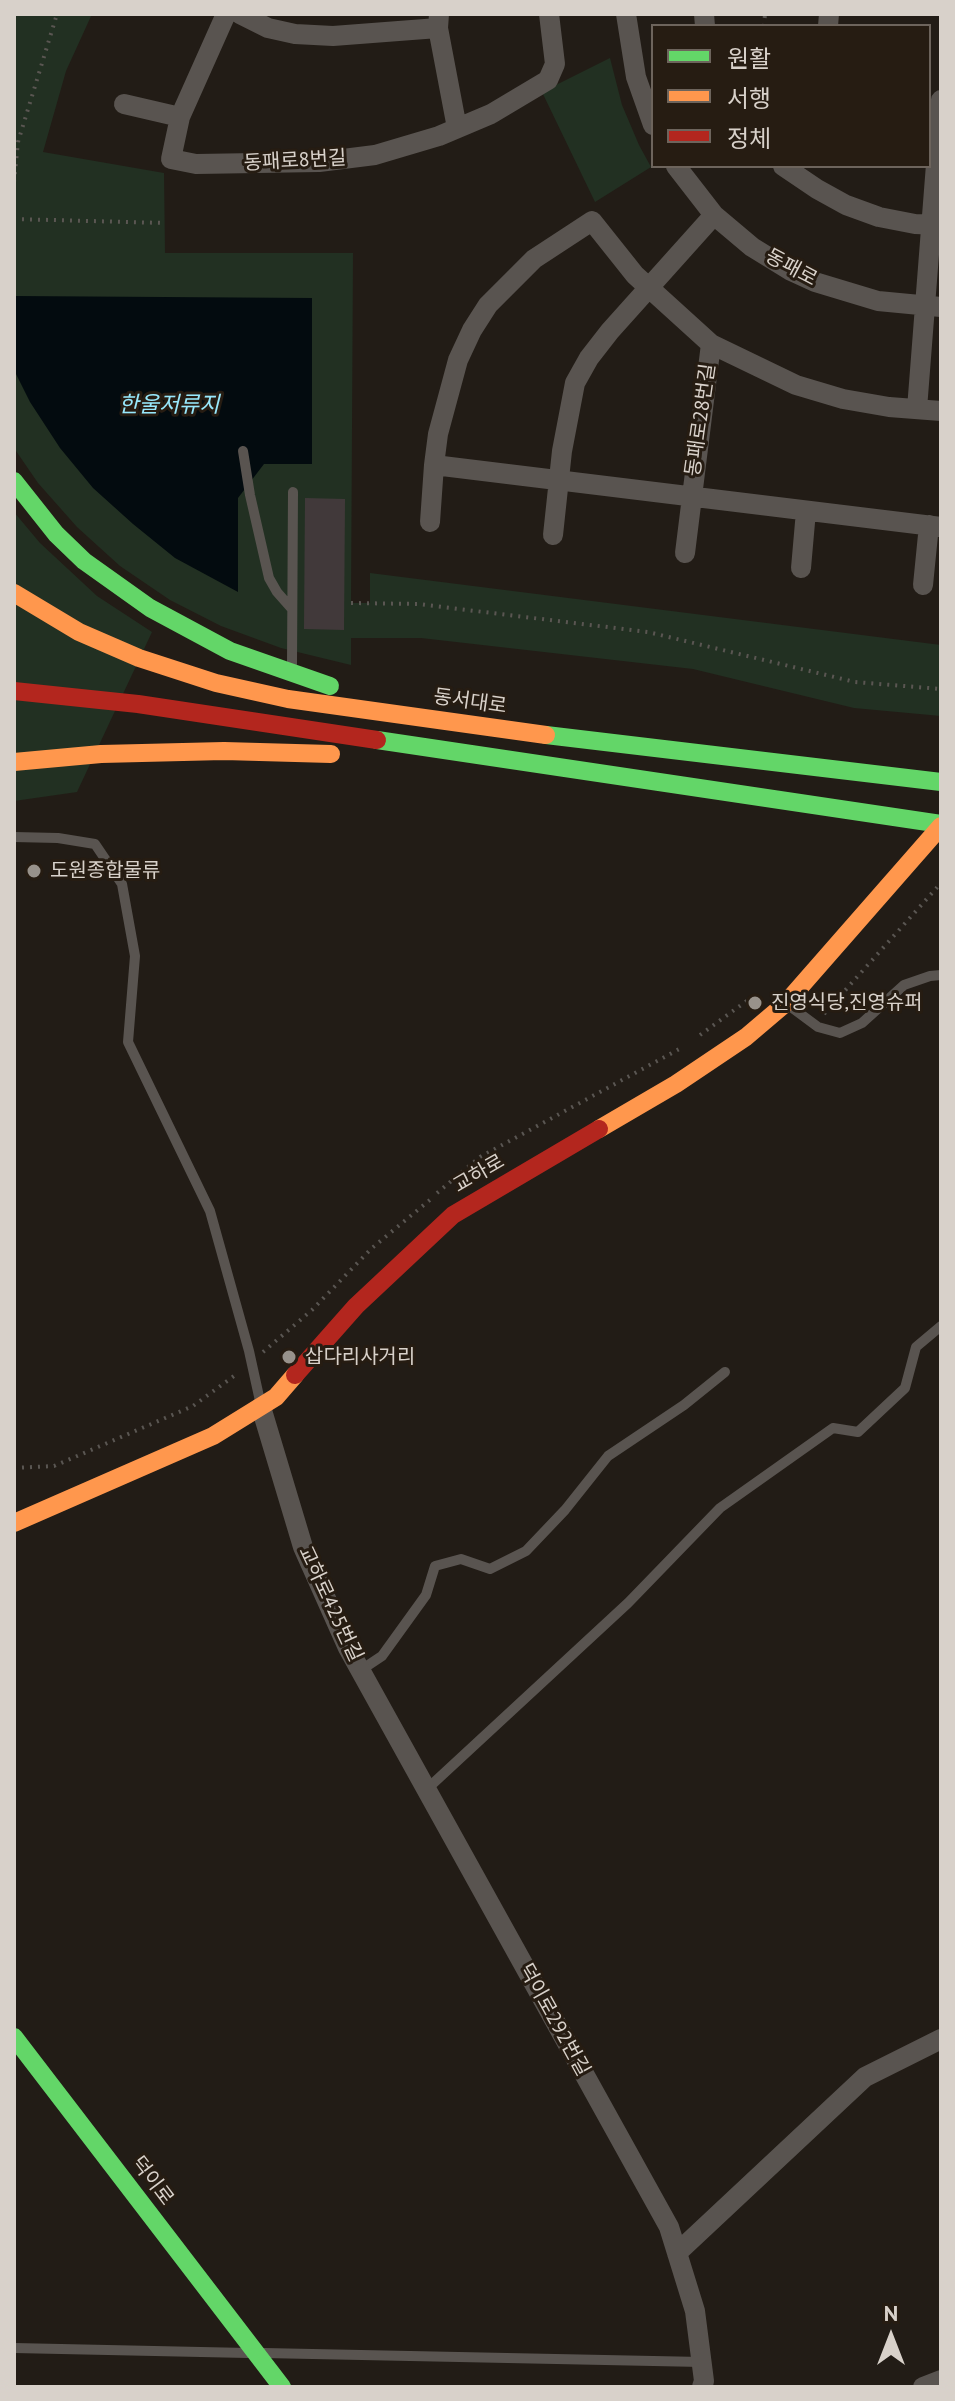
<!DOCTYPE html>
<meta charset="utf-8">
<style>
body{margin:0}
#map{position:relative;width:955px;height:2401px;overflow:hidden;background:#221c16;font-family:"PT Sans","Noto Sans KR",sans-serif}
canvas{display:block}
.frame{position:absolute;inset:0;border:16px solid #d8d1ca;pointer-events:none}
.legend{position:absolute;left:651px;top:24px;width:280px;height:144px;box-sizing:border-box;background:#261c12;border:2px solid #6d645c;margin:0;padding:10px 14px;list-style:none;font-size:24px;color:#d8d1ca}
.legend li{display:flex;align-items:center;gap:16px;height:40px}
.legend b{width:40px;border:2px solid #6d645c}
.north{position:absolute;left:851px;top:2297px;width:80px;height:80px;-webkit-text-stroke:6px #261c12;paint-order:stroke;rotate:0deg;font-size:22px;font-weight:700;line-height:32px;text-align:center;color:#d8d1ca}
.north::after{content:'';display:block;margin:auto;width:28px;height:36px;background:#d8d1ca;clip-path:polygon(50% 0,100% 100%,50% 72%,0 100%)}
</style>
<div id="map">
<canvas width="955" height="2401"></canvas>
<div class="frame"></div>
<ul class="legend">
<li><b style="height:10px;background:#63d668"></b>원활</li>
<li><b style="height:10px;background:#ff974d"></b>서행</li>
<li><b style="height:10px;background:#b3261e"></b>정체</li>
</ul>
<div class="north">N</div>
</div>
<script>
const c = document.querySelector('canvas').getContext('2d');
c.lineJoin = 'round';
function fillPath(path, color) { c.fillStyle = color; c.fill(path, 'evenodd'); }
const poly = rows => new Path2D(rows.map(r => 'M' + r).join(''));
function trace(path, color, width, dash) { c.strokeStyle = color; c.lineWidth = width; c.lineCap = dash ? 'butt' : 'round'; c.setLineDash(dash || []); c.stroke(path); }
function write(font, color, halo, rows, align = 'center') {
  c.font = font + ' "PT Sans","Noto Sans KR",sans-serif'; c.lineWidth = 6; c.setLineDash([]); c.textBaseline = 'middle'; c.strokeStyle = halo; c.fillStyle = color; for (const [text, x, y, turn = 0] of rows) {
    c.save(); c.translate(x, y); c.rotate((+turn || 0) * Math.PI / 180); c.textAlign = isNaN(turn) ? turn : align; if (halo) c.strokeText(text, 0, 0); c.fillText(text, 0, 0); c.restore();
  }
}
const green = poly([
 [14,14,92,14,66,71,43,152,164,173,165,253,353,253,351,603,370,603,370,573,941,645,941,716,854,708,693,669,421,638,351,638,351,665,281,648,221,626,170,600,120,566,77,527,38,483,14,448],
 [610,58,622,105,639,145,651,167,595,202,542,92],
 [14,512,40,543,97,596,152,632,77,792,14,801]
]);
const water = poly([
 [14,296,312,298,312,464,264,464,238,498,238,592,175,558,133,524,93,488,60,448,30,402,14,370]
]);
const building = poly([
 [305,498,345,499,344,630,304,629]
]);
const path = poly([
 [764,26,765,14],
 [14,182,18,142,57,14],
 [14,219,165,223],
 [351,603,418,604,648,632,855,682,941,689],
 [824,1014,941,883],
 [700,1035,748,1000],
 [437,1193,480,1157,683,1047],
 [263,1352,312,1310,372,1248,431,1199],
 [14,1468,54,1466,193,1406,238,1373]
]);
const lane = poly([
 [243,451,250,495,269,578,277,592,292,609],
 [292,664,293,492],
 [14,837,58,838,95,844,122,884,135,956,128,1042,210,1211,249,1351,260,1401],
 [787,1004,818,1027,840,1033,862,1023,904,985,930,976,941,975],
 [361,1670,382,1656,426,1595,435,1566,461,1559,490,1569,526,1551,565,1510,608,1456,684,1405,725,1372],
 [427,1789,628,1603,720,1508,833,1428,858,1432,905,1388,916,1347,941,1326],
 [14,2348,248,2353],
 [264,2353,702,2362]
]);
const street = poly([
 [226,14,180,117,171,159,196,164,319,162,375,155,439,136,491,114,548,80,555,64,549,14],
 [240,14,268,28,295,34,333,36,438,28],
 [439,14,438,28,457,128],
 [626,14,636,77,653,125],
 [704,14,705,26],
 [828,26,829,14],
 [124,104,180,117],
 [676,166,714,215,752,247,791,271,815,282,878,301,941,307],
 [783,166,817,189,846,205,879,217,915,224,941,225],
 [917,409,941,100],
 [941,411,889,407,843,399,796,385,711,344,635,275,592,221,534,259,488,305,472,330,458,360,438,434,434,465,941,527],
 [430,522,434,465],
 [553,535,562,451,575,383,589,358,610,331,714,215],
 [685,553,711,344],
 [801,568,806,511],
 [923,585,929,525],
 [261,1407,303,1547,348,1648,669,2227,695,2311,704,2381,702,2387],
 [677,2253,865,2077,941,2039],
 [923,2387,941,2380]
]);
const fast = poly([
 [14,481,56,534,84,561,150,608,230,651,330,686],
 [546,735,941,782],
 [377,740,941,824],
 [14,2037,282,2387]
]);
const slow = poly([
 [14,593,79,632,139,658,216,683,288,699,546,735],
 [14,762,101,754,224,751,331,754],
 [599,1129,676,1084,746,1037,786,1003,941,826],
 [14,1523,213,1436,276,1397,295,1375]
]);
const jam = poly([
 [14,691,138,704,377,740],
 [295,1375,356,1306,453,1215,599,1129]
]);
const markers = [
 [34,871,8,"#98928b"],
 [755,1003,8,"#98928b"],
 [289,1357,8,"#98928b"]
];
const streetNames = [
 ["동패로8번길",295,161,-3],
 ["동패로",791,268,28],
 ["동패로28번길",701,420,-82],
 ["동서대로",470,702,8],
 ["교하로",479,1174,-30],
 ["교하로425번길",330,1604,65],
 ["덕이로292번길",554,2020,61],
 ["덕이로",152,2181,53]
];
const poiNames = [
 ["도원종합물류",50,871],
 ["진영식당,진영슈퍼",771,1003],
 ["삽다리사거리",305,1357]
];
const waterNames = [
 ["한울저류지",169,406]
];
fillPath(green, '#223022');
fillPath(water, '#030b0f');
fillPath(building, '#41393a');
trace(path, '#5a5652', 4, [2, 6]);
trace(lane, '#595450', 10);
trace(street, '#595450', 20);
trace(fast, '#63d668', 18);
trace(slow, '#ff974d', 18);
trace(jam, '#b3261e', 18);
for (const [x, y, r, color] of markers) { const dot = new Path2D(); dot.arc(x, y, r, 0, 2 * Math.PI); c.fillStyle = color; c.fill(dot); trace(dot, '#261c12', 3); }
write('20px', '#d8d1ca', '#261c12', streetNames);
write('20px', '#d8d1ca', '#261c12', poiNames, 'left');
write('italic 22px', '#98e8fc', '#261c12', waterNames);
</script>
